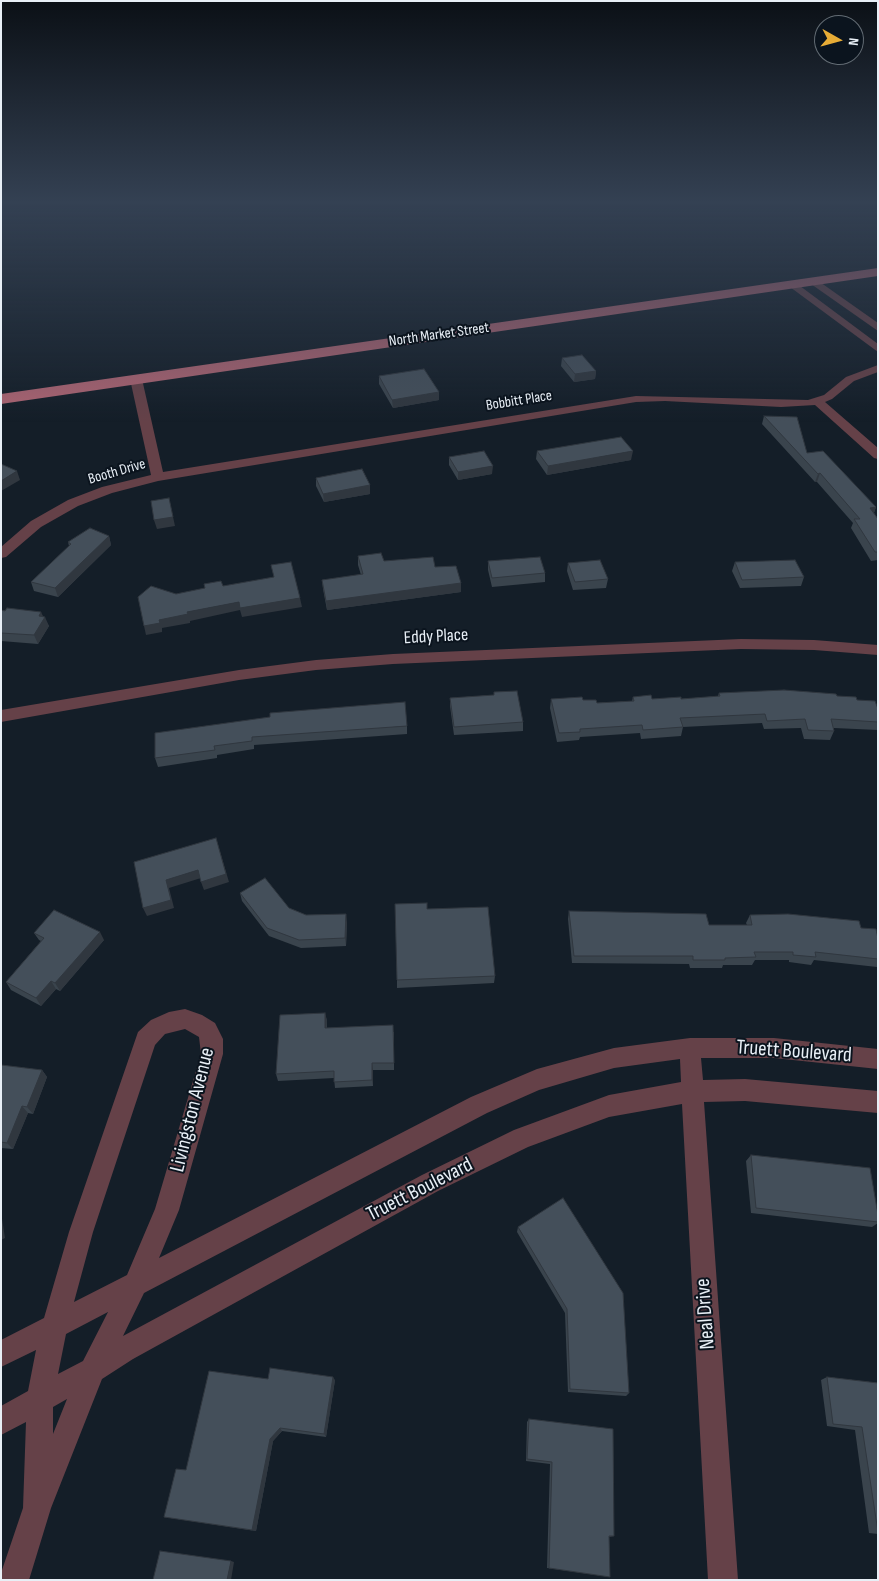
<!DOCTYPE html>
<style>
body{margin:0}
#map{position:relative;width:879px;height:1581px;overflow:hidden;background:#141e28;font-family:"Sofia Sans Condensed",sans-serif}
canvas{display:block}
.frame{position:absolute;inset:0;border:2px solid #e8eff6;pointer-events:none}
.north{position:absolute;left:814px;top:15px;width:50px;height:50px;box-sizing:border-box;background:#0b141e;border:1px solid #636c74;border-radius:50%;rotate:97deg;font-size:14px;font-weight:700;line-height:20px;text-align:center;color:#e8eff6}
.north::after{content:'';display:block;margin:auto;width:18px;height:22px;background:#e7ac36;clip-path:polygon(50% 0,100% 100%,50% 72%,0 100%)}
</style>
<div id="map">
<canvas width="879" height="1581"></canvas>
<div class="frame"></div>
<div class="north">N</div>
</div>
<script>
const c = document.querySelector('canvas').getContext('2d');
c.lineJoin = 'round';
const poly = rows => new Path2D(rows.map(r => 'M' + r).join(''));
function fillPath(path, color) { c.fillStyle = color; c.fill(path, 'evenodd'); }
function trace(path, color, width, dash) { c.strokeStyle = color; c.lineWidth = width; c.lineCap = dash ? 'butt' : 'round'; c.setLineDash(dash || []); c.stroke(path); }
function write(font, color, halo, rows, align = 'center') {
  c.font = font + ' "Sofia Sans Condensed",sans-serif'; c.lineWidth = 4; c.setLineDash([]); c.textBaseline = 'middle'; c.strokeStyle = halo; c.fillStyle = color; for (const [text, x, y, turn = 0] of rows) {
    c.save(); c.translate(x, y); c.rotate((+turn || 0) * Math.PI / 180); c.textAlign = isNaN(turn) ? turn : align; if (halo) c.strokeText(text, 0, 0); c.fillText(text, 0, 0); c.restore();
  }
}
const minor = poly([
 [811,280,817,280,878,323,878,331,811,284,811,280],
 [790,283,796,283,878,344,878,352,790,287,790,283],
 [878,365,878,372,854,381,832,399,825,402,878,448,878,459,874,458,815,405,781,407,665,401,636,402,158,481,112,493,78,506,41,527,6,557,1,558,1,547,31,521,68,500,102,487,151,475,130,379,136,376,142,379,163,472,636,396,808,400,824,395,846,377,878,365],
 [741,639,814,640,878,645,878,655,814,650,741,649,393,664,316,670,239,680,1,722,1,710,239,670,316,660,393,654,741,639],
 [185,1009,202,1015,215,1023,223,1039,223,1054,179,1210,159,1258,471,1097,537,1069,614,1048,690,1038,774,1038,878,1049,878,1069,774,1058,701,1058,703,1080,745,1079,878,1091,878,1113,745,1101,704,1102,738,1580,708,1580,682,1104,609,1117,528,1147,438,1191,133,1359,102,1379,51,1508,29,1580,1,1580,1,1573,23,1508,26,1422,1,1435,1,1406,28,1391,36,1350,1,1367,1,1340,44,1318,69,1232,138,1032,151,1020,169,1012,185,1009],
 [185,1029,199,1037,201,1054,155,1209,127,1275,74,1302,93,1232,155,1045,165,1034,185,1029],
 [680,1059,681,1082,609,1095,514,1130,422,1175,123,1336,144,1293,487,1113,539,1090,614,1068,680,1059],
 [108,1312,83,1361,58,1374,66,1334,108,1312],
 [67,1399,53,1434,53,1407,67,1399]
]);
const primary = poly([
 [878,268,878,276,1,404,1,394,878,268]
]);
const wall = poly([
 [562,358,596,371,595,379,574,382,561,366],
 [379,376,439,392,439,400,393,408,379,384],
 [764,416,807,453,876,507,874,513,878,519,878,560,871,561,851,528,853,523,817,482,815,482,762,424],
 [537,451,631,460,547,475,536,459],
 [449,457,492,474,458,480,449,465],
 [316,478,370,485,370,494,324,502,316,486],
 [109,536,111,545,58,597,34,591,31,582,69,546,68,542],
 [358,556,384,561,435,567,461,583,461,592,327,610,323,589,322,580,361,575,358,565],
 [488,561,545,573,545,582,492,587,488,570],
 [735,562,804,577,801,586,740,588,732,571],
 [568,563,608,579,606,588,573,590,567,571],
 [1,610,43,617,49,626,38,644,1,641],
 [494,692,523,722,523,731,454,735,450,706,450,698,494,695],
 [719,693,837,696,857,700,878,709,878,730,834,728,834,731,830,740,804,739,801,728,764,729,762,723,683,727,681,736,641,739,640,733,580,737,579,740,557,742,550,708,551,699,583,700,597,703,632,701,633,697,652,699,681,699,718,696],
 [407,726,407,734,254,745,254,749,217,755,217,758,158,767,155,758,155,733],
 [240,893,289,908,306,915,347,922,346,946,301,948,269,936,242,901],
 [427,909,495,976,494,983,397,988,397,980],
 [569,911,709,925,747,925,746,923,750,915,861,928,878,939,878,965,877,967,814,960,811,965,789,962,789,960,755,960,752,965,723,965,722,968,690,968,689,964,572,963,568,919],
 [34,933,104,940,60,991,56,989,41,1006,11,990,6,982,41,941,39,940],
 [325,1013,327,1021,327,1028,394,1032,394,1070,373,1070,373,1086,335,1088,334,1078,278,1081,276,1074],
 [1,1065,42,1070,47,1077,33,1114,28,1113,13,1149,1,1148],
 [751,1155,878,1222,878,1223,872,1227,751,1213,746,1161],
 [518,1227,629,1393,626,1396,568,1392,565,1313,517,1232],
 [827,1377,878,1383,878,1534,869,1533,855,1430,827,1426,821,1380],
 [268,1379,335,1380,326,1437,282,1431,273,1441,256,1531,164,1517,186,1470],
 [529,1419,614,1536,609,1537,610,1577,547,1568,550,1464,526,1461,527,1422]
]);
const shadedWall = poly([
 [596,371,595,379,574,382,575,374],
 [439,392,439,400,393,408,392,400],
 [633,451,631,460,547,475,548,466],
 [493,466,492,474,458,480,458,472],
 [17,471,20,480,1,491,1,481],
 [820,473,817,482,815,482,818,474],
 [370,485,370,494,324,502,323,494],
 [169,498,175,526,157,529,154,520],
 [876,507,873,515,870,508],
 [109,536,111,545,58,597,55,588],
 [461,583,461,592,327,610,326,601],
 [300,598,302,607,242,617,240,610,190,621,190,623,162,628,162,632,146,635,144,626,159,620,187,612,239,602],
 [41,612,44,618,45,617,49,626,38,644,34,635,39,616],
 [216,838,229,882,204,890,201,882],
 [198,870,201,878,169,888,174,908,147,916,143,908,166,880],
 [346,914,347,922,346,946,345,938],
 [100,932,104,940,60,991,55,983],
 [51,981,56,989,41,1006,36,998],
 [325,1013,327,1021,326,1035,325,1028],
 [372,1063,373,1070,373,1086,372,1080],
 [42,1070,47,1077,33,1114,27,1107],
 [22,1106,28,1113,13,1149,7,1143],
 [1,1212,5,1238,1,1240],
 [333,1377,335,1380,326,1437,324,1434],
 [280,1428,282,1431,273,1441,256,1531,252,1530,270,1439],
 [231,1561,234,1562,231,1580,227,1580]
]);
const building = poly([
 [582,355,596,371,575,374,562,358,582,355],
 [424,369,439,392,392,400,379,376,424,369],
 [764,416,797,417,807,453,823,451,876,507,870,508,878,519,878,552,875,552,854,519,860,519,820,473,818,474,764,416],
 [621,437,633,451,548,466,537,451,621,437],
 [484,451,493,466,458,472,449,457,484,451],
 [1,464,17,471,1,481,1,464],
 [362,469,370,485,323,494,316,478,362,469],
 [169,498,173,517,154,520,151,501,169,498],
 [90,528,109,536,55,588,31,582,71,544,68,542,90,528],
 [381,553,384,561,433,557,435,567,456,566,461,583,326,601,322,580,363,574,358,556,381,553],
 [540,557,545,573,492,578,488,561,540,557],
 [600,560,608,579,575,582,568,563,600,560],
 [795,560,804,577,742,580,735,562,795,560],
 [291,562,300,598,240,608,239,602,187,612,188,614,159,620,160,623,144,626,138,597,151,586,176,594,205,588,204,584,221,581,223,586,274,577,271,565,291,562],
 [7,608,41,612,39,616,45,617,34,635,1,633,1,610,5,611,7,608],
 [784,690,836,694,837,696,856,697,857,700,875,701,878,709,878,722,831,719,834,731,808,730,805,719,767,721,765,714,680,718,683,727,643,730,642,725,580,729,580,732,559,733,551,699,582,697,583,700,596,700,597,703,634,701,633,697,651,695,652,699,681,697,681,699,720,696,719,693,784,690],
 [517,691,523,722,454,727,450,698,494,695,494,692,517,691],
 [405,702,407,726,252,737,252,741,214,746,215,750,155,758,155,733,270,717,270,713,405,702],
 [216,838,226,874,201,882,198,870,166,880,171,900,143,908,134,862,216,838],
 [265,878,289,908,306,915,346,914,345,938,299,940,267,928,240,893,265,878],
 [427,903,427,909,488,907,495,976,397,980,395,904,427,903],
 [54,910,100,932,55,983,51,981,36,998,6,982,44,938,34,933,54,910],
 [569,911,706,914,709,925,752,925,750,915,788,914,859,921,861,928,876,929,878,939,878,959,815,952,816,957,793,955,793,952,754,952,756,957,725,958,725,960,693,960,693,956,574,956,569,911],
 [325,1013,325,1028,393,1025,394,1063,372,1063,372,1080,334,1082,334,1071,276,1074,280,1015,325,1013],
 [1,1065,42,1070,27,1107,22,1106,7,1143,1,1142,1,1065],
 [751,1155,870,1168,878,1215,878,1222,756,1208,751,1155],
 [563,1198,623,1293,629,1393,570,1389,567,1309,518,1227,563,1198],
 [270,1368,333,1377,324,1434,280,1428,270,1439,252,1530,164,1517,176,1469,186,1470,209,1371,268,1379,270,1368],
 [827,1377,878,1383,878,1532,862,1427,833,1424,827,1377],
 [529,1419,613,1429,614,1536,609,1536,610,1577,549,1568,552,1462,527,1459,529,1419],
 [160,1551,231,1561,227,1580,153,1580,160,1551]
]);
const farStreetnames = [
 ["North Market Street",439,335,-8],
 ["Bobbitt Place",519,401,-9],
 ["Booth Drive",117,472,-16]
];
const streetNames = [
 ["Eddy Place",436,637,-3]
];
const nearStreetnames = [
 ["Truett Boulevard",794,1052,4],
 ["Livingston Avenue",193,1110,-76],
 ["Truett Boulevard",420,1190,-27],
 ["Neal Drive",706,1314,-94]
];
fillPath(minor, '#654148');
fillPath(primary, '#ac6472');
fillPath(wall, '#3a444d');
fillPath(shadedWall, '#30373f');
fillPath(building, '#444f5a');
trace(building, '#30373f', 1);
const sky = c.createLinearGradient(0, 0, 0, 422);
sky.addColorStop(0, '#0b1016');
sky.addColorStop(0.48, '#344153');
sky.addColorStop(1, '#34415300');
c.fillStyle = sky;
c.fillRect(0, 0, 879, 422);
write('15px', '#e8eff6', '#0b141e', farStreetnames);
write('18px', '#e8eff6', '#0b141e', streetNames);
write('21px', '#e8eff6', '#0b141e', nearStreetnames);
</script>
